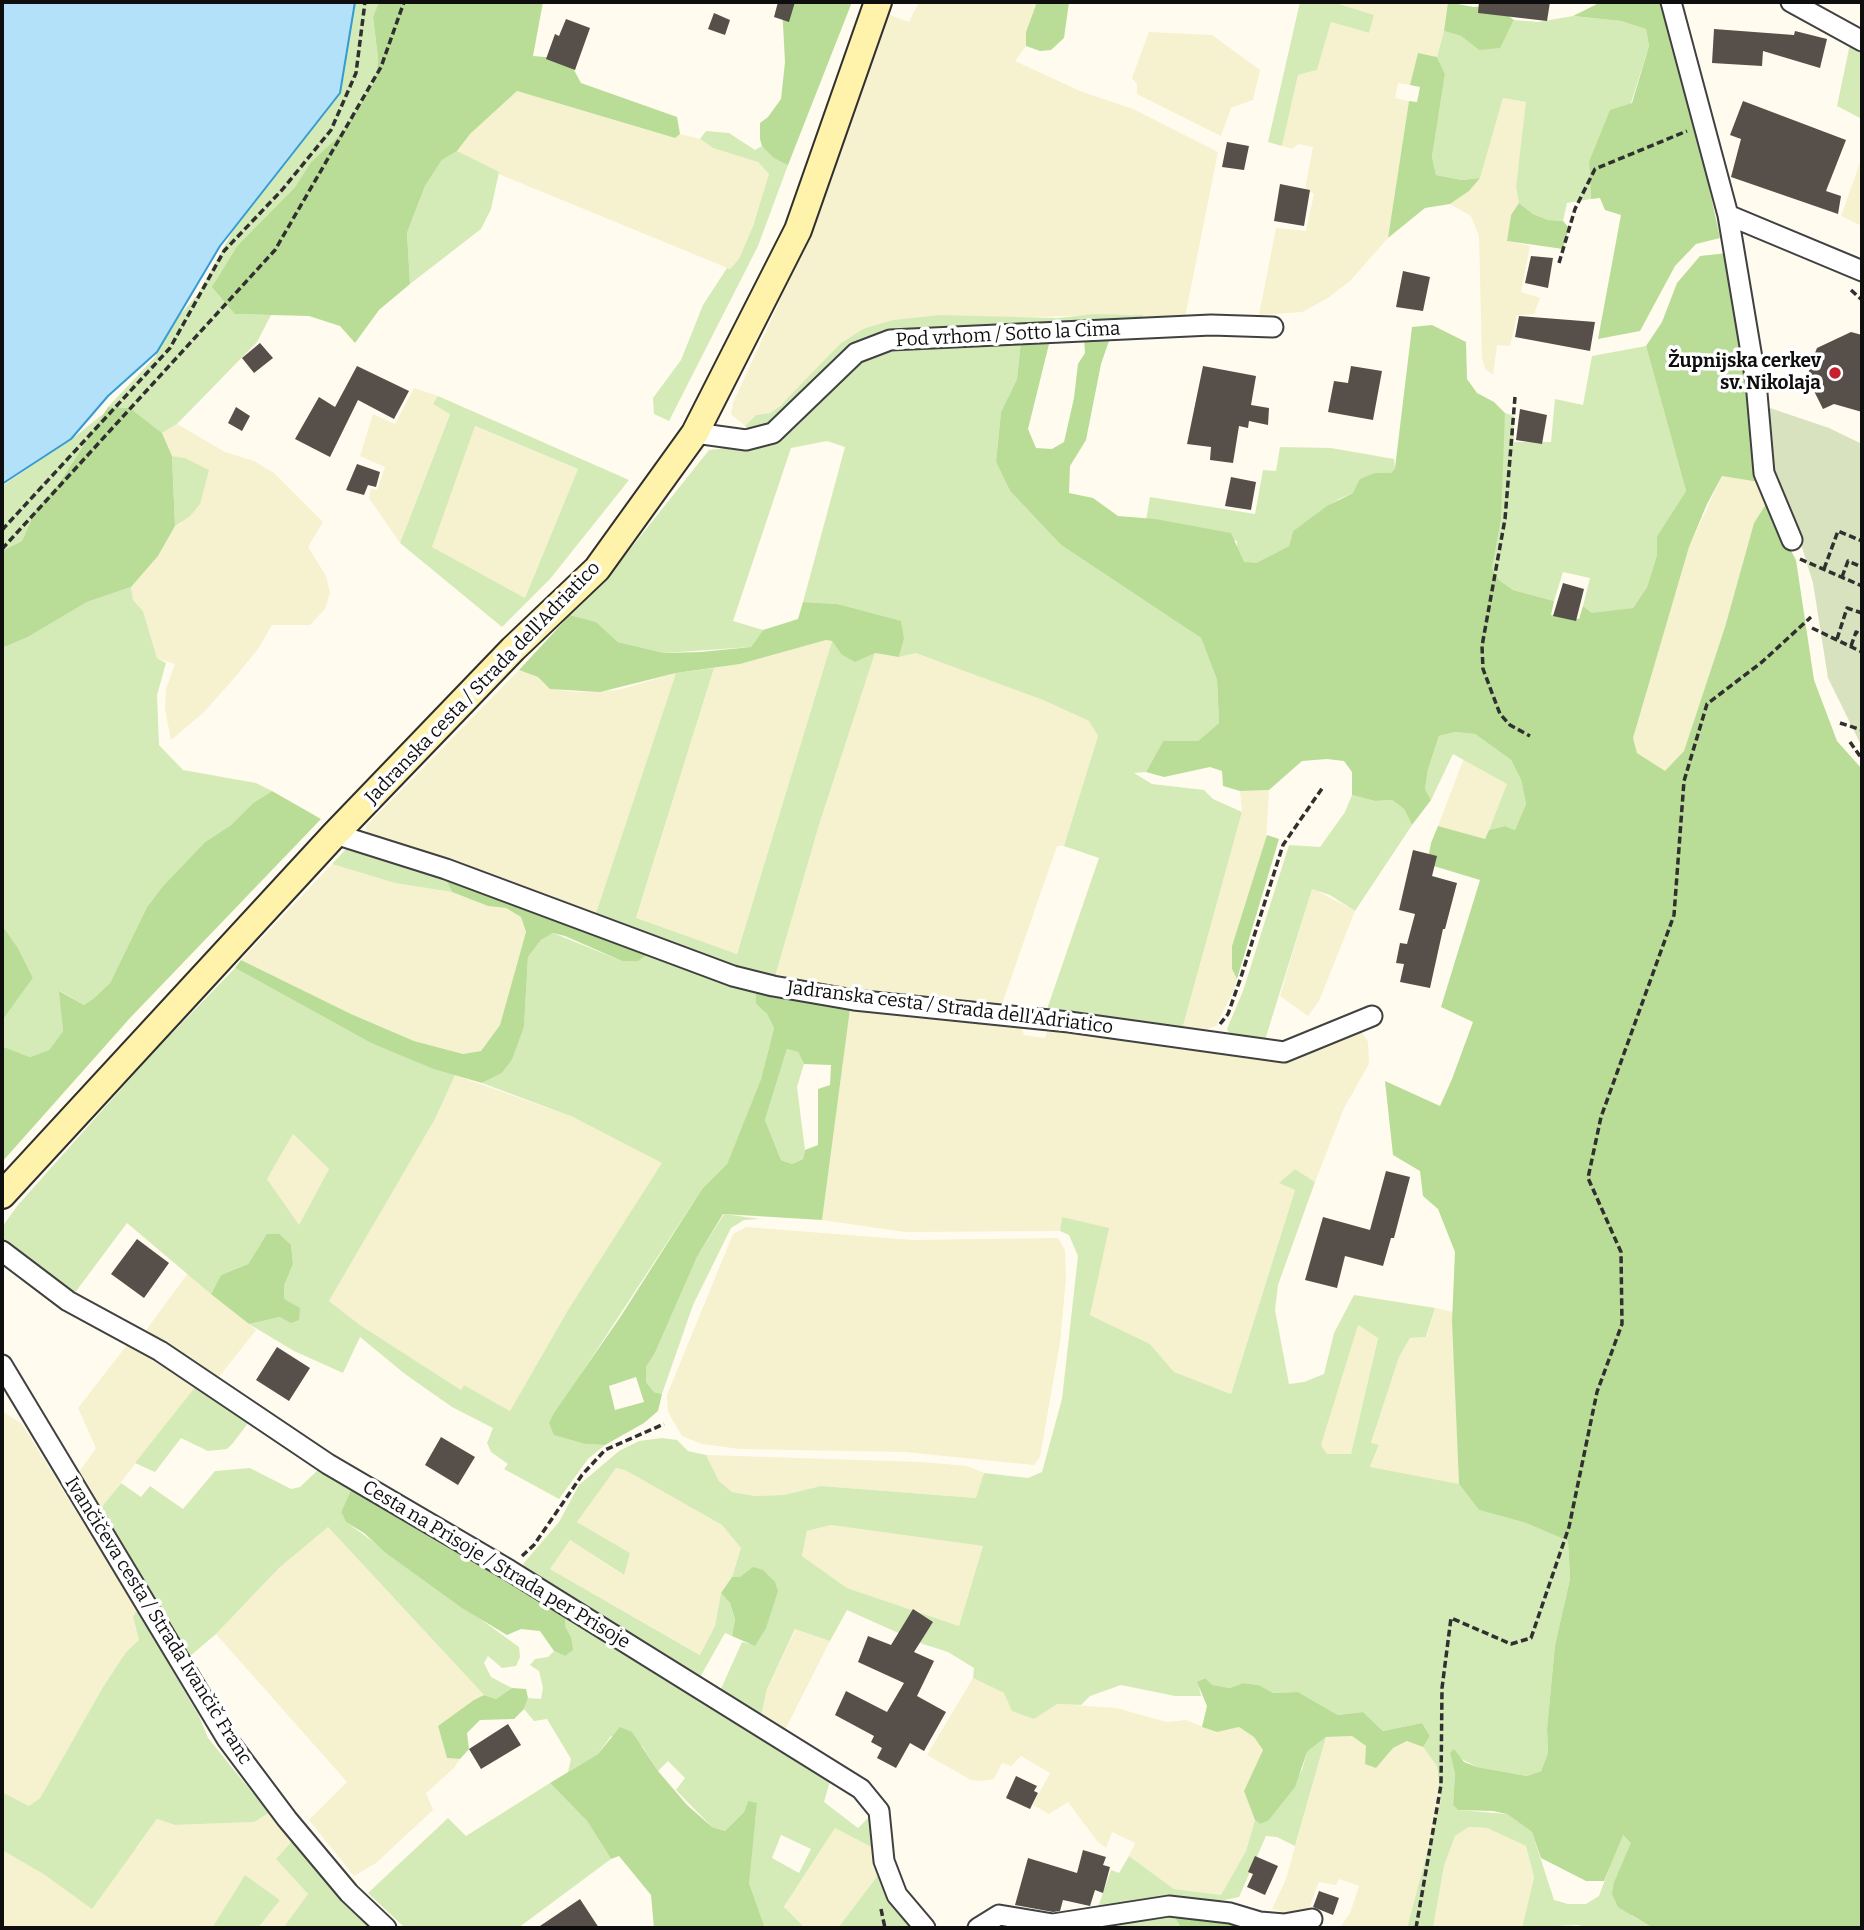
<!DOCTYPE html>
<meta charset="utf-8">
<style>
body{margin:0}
#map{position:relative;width:1864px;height:1930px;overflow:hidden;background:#fffbef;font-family:Bitter,serif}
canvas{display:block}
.frame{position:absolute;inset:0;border:4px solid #0e0e0e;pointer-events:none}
</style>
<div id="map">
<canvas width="1864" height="1930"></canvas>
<div class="frame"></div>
</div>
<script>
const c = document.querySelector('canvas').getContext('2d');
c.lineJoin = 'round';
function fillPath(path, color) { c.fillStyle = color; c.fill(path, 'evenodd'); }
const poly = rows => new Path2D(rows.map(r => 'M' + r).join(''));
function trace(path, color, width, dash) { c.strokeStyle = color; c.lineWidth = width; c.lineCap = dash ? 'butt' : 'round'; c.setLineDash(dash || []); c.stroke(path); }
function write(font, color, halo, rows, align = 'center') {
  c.font = font + ' Bitter,serif'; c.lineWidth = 7; c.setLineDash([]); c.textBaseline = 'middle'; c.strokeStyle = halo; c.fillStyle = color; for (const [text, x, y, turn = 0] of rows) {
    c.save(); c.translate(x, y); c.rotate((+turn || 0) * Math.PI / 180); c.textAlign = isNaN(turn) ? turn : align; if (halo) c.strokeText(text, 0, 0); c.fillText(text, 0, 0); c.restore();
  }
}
const farmland = poly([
 [919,2,1037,2,1026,32,1026,46,1015,61,1080,91,1133,109,1218,152,1184,322,1143,323,1133,314,996,318,939,315,893,320,840,344,797,391,770,413,756,415,745,426,731,414,733,403,778,305,862,90,887,14,909,22],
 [1339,2,1448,2,1444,31,1437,57,1418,53,1410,85,1398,83,1395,98,1409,101,1388,238,1350,281,1328,298,1302,312,1259,315,1276,228,1306,231,1314,194,1305,189,1313,147,1298,144,1293,149,1282,146,1298,75,1317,70,1331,22,1369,33,1373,15,1339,4],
 [1149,32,1212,35,1260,70,1253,100,1231,108,1221,136,1137,94,1137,84,1132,78],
 [517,91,674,138,680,134,700,139,713,148,758,162,769,174,753,226,739,259,730,269,484,168,457,151,470,134],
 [1503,98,1527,102,1516,187,1519,203,1511,215,1507,241,1530,246,1521,292,1540,298,1534,314,1517,315,1510,346,1497,345,1493,375,1485,369,1482,358,1479,236,1471,216,1450,204,1469,191,1480,177],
 [1862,157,1862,226,1841,216],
 [414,388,438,396,433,404,450,413,400,543,369,498,371,489,377,490,385,467,360,456,373,414,395,424],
 [177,424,225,452,254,461,274,473,323,522,308,547,326,576,330,593,325,609,310,625,272,625,258,649,230,683,204,712,171,740,165,709,166,689,175,664,157,658,143,611,133,600,131,587,158,556,175,526,181,523,185,458,172,456,162,433],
 [474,426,578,469,525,598,431,547],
 [1722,476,1759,482,1766,504,1754,523,1725,627,1684,751,1665,772,1637,753,1633,738,1689,547],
 [826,640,832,641,737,954,636,919,714,668,740,664],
 [875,653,899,657,916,653,940,661,1043,700,1089,721,1098,736,1064,846,1057,846,1001,1007,774,980,819,825],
 [519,670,538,677,551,689,576,692,618,690,676,673,595,916,367,838,366,826],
 [1464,758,1508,784,1485,839,1438,826],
 [1269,790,1266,842,1232,946,1232,969,1237,979,1235,987,1216,1026,1199,1032,1181,1033,1242,812,1240,791],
 [332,864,395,883,452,892,488,906,506,908,521,917,526,933,500,1025,481,1051,463,1054,414,1041,351,1014,241,960],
 [1312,888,1355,911,1319,1001,1308,1016,1280,996],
 [850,1009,1021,1026,1024,1035,1045,1038,1049,1028,1286,1059,1308,1054,1350,1030,1361,1031,1368,1042,1369,1064,1344,1108,1315,1182,1295,1169,1280,1183,1295,1190,1231,1394,1174,1372,1150,1344,1090,1315,1108,1228,1062,1218,1060,1231,905,1232,822,1220],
 [455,1075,573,1117,663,1163,568,1310,510,1411,464,1385,461,1390,360,1325,329,1301,435,1119],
 [293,1134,329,1169,299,1226,267,1179],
 [746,1227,912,1240,1058,1238,1065,1250,1066,1278,1060,1342,1040,1457,1034,1465,905,1452,740,1449,702,1444,682,1436,668,1412,667,1395,733,1234],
 [188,1273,256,1330,219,1377,144,1333],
 [1435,1308,1452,1312,1459,1484,1370,1468,1379,1446,1371,1444,1399,1357,1410,1338,1427,1337],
 [1357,1325,1378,1337,1351,1454,1327,1454,1321,1445],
 [127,1345,196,1386,100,1509,79,1472,96,1448,78,1408],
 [2,1411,22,1424,137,1610,133,1617,139,1640,126,1652,103,1687,40,1798,29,1806,2,1792],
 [706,1455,921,1462,967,1466,984,1473,977,1498,821,1486,784,1495,755,1496,732,1492,719,1481],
 [616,1468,625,1470,722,1525,741,1548,732,1577,721,1593,715,1626,701,1655,550,1569,570,1540,623,1575,630,1553,577,1522],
 [831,1525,983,1546,959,1626,847,1588,802,1556,807,1531],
 [328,1527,484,1695,438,1726,447,1758,460,1759,454,1768,426,1793,433,1810,376,1863,354,1876,309,1820,347,1782,216,1634,279,1568],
 [796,1629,830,1641,785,1730,761,1716,767,1689],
 [973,1678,1004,1693,1057,1704,1116,1708,1167,1722,1186,1720,1216,1732,1239,1727,1254,1737,1263,1750,1244,1791,1255,1820,1246,1851,1221,1895,1174,1889,1129,1856,1135,1843,1112,1832,1106,1848,1097,1841,1068,1802,1049,1814,1033,1805,1050,1773,1021,1756,1011,1766,1002,1763,994,1779,982,1781,971,1780,927,1755],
 [1352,1736,1366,1746,1376,1768,1393,1748,1407,1741,1423,1747,1437,1766,1441,1800,1407,1928,1341,1926,1350,1913,1359,1886,1339,1879,1336,1885,1319,1882,1308,1911,1294,1915,1272,1909,1286,1879,1326,1737],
 [269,1813,292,1841,276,1859,308,1894,283,1928,258,1928,280,1900,245,1875,212,1928,2,1928,2,1850,45,1875,137,1848,157,1819,175,1825,254,1822],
 [1469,1827,1487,1828,1526,1846,1534,1876,1522,1928,1433,1928,1444,1866,1455,1836],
 [835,1828,875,1849,878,1875,838,1928,805,1928,784,1908]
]);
const green = poly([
 [355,2,379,2,373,17,378,58,376,79,344,131,311,162,295,187,238,245,235,314,271,315,257,342,177,424,162,433,130,408,108,407,155,357,174,322,198,294,351,16],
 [1300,2,1339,2,1339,4,1374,15,1369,33,1331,22,1317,70,1298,75,1282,146,1268,142],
 [1573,16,1621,21,1646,29,1649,46,1631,103,1589,162,1591,199,1567,203,1563,221,1548,220,1533,214,1519,203,1516,187,1526,102,1503,98,1480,178,1462,180,1436,175,1432,157,1445,74,1437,57,1444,31,1461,36,1479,50,1508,32,1514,20,1538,22],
 [1850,44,1862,50,1862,119,1837,106],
 [706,131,729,133,755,150,762,146,788,165,758,246,669,421,654,414,653,398,681,360,703,305,727,268,730,269,739,259,753,226,769,174,758,162,713,148,700,139],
 [457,151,499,172,491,209,481,229,410,284,407,233,425,186,442,160],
 [1094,314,1143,315,1143,323,884,335,773,423,749,430,745,426,756,415,770,413,781,405,840,344,863,329,893,320,939,315,1058,318],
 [1021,341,1017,379,1001,412,996,462,1010,491,1061,545,1201,638,1217,680,1219,723,1198,741,1163,741,1146,772,1134,773,1152,784,1204,790,1213,799,1242,812,1181,1033,1045,1015,1099,858,1064,846,1098,736,1089,721,1043,700,916,653,899,657,904,639,866,614,837,604,803,602,845,447,827,441,791,448,733,621,763,630,751,647,664,653,618,642,596,622,570,615,627,553,709,450,756,445,858,360,896,347],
 [1646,346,1686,491,1657,536,1657,555,1647,587,1633,608,1602,613,1592,613,1583,606,1590,578,1563,572,1554,601,1513,590,1499,580,1492,568,1505,413,1514,416,1514,442,1551,442,1555,399,1583,405,1592,356],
 [438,396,629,480,550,579,502,627,400,543,450,414,433,404],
 [475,426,578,469,525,598,432,547],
 [104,413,58,485,35,511,22,541,2,551,2,486,77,435],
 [1280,447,1331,448,1394,459,1395,468,1391,473,1375,473,1353,493,1339,499,1293,531,1289,546,1256,563,1244,563,1237,553,1237,541,1146,520,1150,497,1255,514,1263,470,1276,471],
 [172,456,185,458,209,470,200,504,190,516,175,526],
 [131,587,133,600,143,611,157,658,166,663,157,695,159,745,183,770,256,783,272,791,253,803,231,825,205,842,163,886,147,907,110,983,94,998,84,1005,60,991,63,1031,49,1050,30,1057,4,1047,2,1041,2,1021,33,978,18,948,2,925,2,648,28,637,87,602],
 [832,641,841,654,875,653,819,825,774,980,756,976,595,916,676,673,714,668,636,918,737,954],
 [1455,732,1475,734,1511,760,1521,780,1526,804,1515,830,1505,826,1489,830,1507,784,1453,754,1431,800,1425,789,1428,768,1439,736],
 [1352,795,1375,801,1392,800,1404,809,1412,825,1355,911,1330,895,1312,889,1265,1040,1231,1036,1227,1029,1243,991,1289,845,1320,847,1345,812],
 [348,847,444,876,452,892,395,883,332,864],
 [553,933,622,961,650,952,756,990,756,1004,767,1014,774,1028,761,1079,727,1164,702,1189,549,1423,586,1444,605,1445,588,1459,559,1499,504,1469,508,1464,491,1452,487,1443,493,1428,452,1407,405,1374,360,1337,343,1373,294,1351,249,1324,280,1317,284,1286,293,1264,291,1245,260,1245,248,1264,221,1275,211,1294,127,1223,74,1294,2,1240,2,1227,18,1205,153,1053,235,968,371,1043,455,1075,435,1119,329,1301,360,1325,461,1390,464,1385,510,1411,568,1310,662,1163,573,1117,482,1083,502,1073,512,1060,524,1027,528,957,541,940],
 [293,1134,329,1169,299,1225,267,1179],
 [787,1049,798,1052,804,1064,797,1087,805,1150,803,1159,792,1164,781,1160,765,1120],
 [1295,1169,1315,1182,1278,1285,1275,1310,1289,1384,1304,1382,1324,1374,1334,1333,1354,1295,1435,1308,1426,1337,1410,1338,1399,1357,1371,1443,1379,1445,1370,1467,1459,1484,1479,1510,1526,1523,1568,1541,1570,1579,1555,1645,1547,1729,1548,1753,1541,1771,1527,1776,1477,1767,1450,1753,1455,1774,1453,1805,1458,1810,1507,1814,1532,1832,1554,1900,1568,1904,1586,1904,1599,1896,1622,1834,1632,1843,1614,1882,1632,1916,1653,1928,1588,1928,1578,1925,1522,1928,1534,1877,1526,1846,1487,1828,1469,1827,1455,1836,1444,1866,1433,1928,1407,1928,1441,1800,1437,1766,1423,1747,1430,1736,1422,1723,1383,1731,1363,1712,1338,1715,1298,1692,1273,1693,1259,1685,1243,1683,1230,1688,1211,1685,1204,1678,1198,1683,1201,1696,1175,1696,1121,1685,1090,1696,1081,1705,1057,1704,1034,1719,1012,1711,1004,1693,973,1678,974,1668,948,1652,923,1644,847,1610,830,1641,795,1629,767,1689,761,1716,720,1691,742,1642,755,1645,740,1577,732,1577,741,1548,722,1525,625,1470,616,1468,577,1522,630,1553,624,1575,570,1540,550,1569,700,1655,715,1626,721,1593,730,1603,735,1621,732,1636,725,1633,699,1679,534,1577,523,1564,559,1522,579,1485,619,1451,639,1441,662,1438,677,1440,688,1451,706,1455,719,1481,732,1492,755,1496,784,1495,821,1486,976,1498,984,1473,1028,1478,1042,1472,1062,1399,1078,1256,1069,1235,1060,1231,1062,1217,1109,1228,1090,1315,1150,1344,1174,1372,1231,1394,1295,1190,1279,1183],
 [1358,1325,1378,1338,1351,1454,1327,1454,1321,1445],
 [831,1525,983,1546,959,1626,847,1588,802,1556,807,1531],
 [724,1214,760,1219,744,1220,731,1228,693,1305,662,1394,654,1392,646,1382,646,1367,655,1353,697,1257],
 [196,1386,249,1422,233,1443,227,1449,208,1451,181,1438,155,1472,135,1463],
 [250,1468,291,1489,300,1487,319,1469,352,1488,341,1512,346,1522,519,1647,520,1657,516,1666,502,1668,488,1656,484,1663,491,1677,512,1688,496,1699,484,1695,328,1527,279,1568,216,1634,189,1657,100,1509,121,1483,141,1497,150,1486,183,1509,215,1471],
 [137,1610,199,1716,208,1738,269,1813,254,1822,175,1825,157,1819,92,1909,45,1875,2,1850,2,1792,29,1806,40,1798,103,1687,126,1652,139,1640,133,1617],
 [565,1613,832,1774,824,1802,858,1828,870,1816,875,1849,835,1828,784,1907,805,1928,765,1928,749,1883,750,1847,756,1816,748,1801,744,1812,725,1831,712,1827,676,1790,685,1778,668,1761,658,1771,642,1746,611,1736,598,1754,568,1772,571,1759,547,1719,534,1721,524,1709,528,1698,541,1699,543,1688,539,1671,530,1665,535,1659,548,1657,554,1651,565,1656,571,1637,565,1626],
 [781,1835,811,1849,799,1873,772,1858],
 [1326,1737,1295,1846,1277,1837,1266,1836,1239,1897,1205,1904,1149,1902,1098,1907,1111,1870,1119,1873,1129,1856,1174,1889,1221,1895,1246,1851,1255,1820,1260,1824,1268,1821,1302,1770,1307,1752],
 [550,1783,587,1821,611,1859,518,1928,405,1928,368,1893,448,1818,466,1836],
 [292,1841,342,1900,372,1928,283,1928,308,1894,276,1859],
 [245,1875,280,1900,258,1928,212,1928],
 [878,1875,914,1928,838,1928],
 [1172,1912,1181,1928,1101,1928,1102,1922]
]);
const forest = poly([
 [379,2,543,2,533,56,568,59,581,83,677,117,680,134,675,138,517,91,470,134,457,151,442,160,425,186,407,233,410,284,379,310,355,343,340,326,309,316,235,314,212,287,238,245,295,187,311,162,344,131,365,97,376,79,378,58,373,17],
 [775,2,852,2,788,165,774,158,762,146,760,139,760,123,768,117,781,99,785,62,782,6],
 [1037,2,1069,2,1064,38,1051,50,1040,51,1026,46,1026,32],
 [1448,2,1473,7,1495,6,1514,20,1500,48,1479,50,1461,36,1444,31],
 [1601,2,1662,2,1695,121,1720,238,1696,244,1675,266,1640,331,1598,339,1621,215,1605,210,1600,198,1591,199,1589,162,1610,110,1632,103,1649,46,1646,29,1621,21,1573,16],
 [1418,53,1437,57,1445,74,1432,157,1436,175,1462,180,1480,178,1469,191,1450,204,1425,208,1388,238,1409,101,1417,102,1420,87,1410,85],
 [1519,203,1533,214,1548,220,1563,221,1569,228,1563,249,1507,241,1511,215],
 [1728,253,1754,384,1749,429,1759,482,1722,476,1707,504,1689,547,1633,738,1637,753,1665,771,1684,751,1725,627,1754,523,1766,504,1796,560,1814,680,1837,741,1862,769,1862,1928,1653,1928,1618,1907,1612,1894,1614,1882,1631,1843,1623,1835,1604,1881,1586,1881,1541,1858,1532,1832,1507,1814,1493,1811,1458,1810,1453,1805,1455,1774,1450,1753,1454,1749,1464,1762,1477,1767,1527,1776,1541,1771,1548,1753,1547,1729,1555,1645,1570,1579,1568,1541,1526,1523,1479,1510,1459,1484,1452,1321,1455,1252,1438,1209,1423,1196,1420,1171,1393,1155,1385,1081,1440,1106,1452,1079,1473,1022,1441,1007,1480,880,1427,864,1431,843,1438,826,1485,839,1489,830,1505,826,1515,830,1526,804,1521,780,1511,760,1475,734,1455,732,1439,736,1428,769,1425,789,1431,800,1412,825,1404,809,1392,800,1375,801,1352,795,1352,772,1344,761,1327,759,1302,761,1269,790,1240,791,1223,786,1222,771,1210,767,1164,777,1146,772,1163,741,1198,741,1219,723,1217,680,1201,638,1061,545,1010,491,996,462,1001,412,1017,379,1021,341,1050,340,1028,429,1036,448,1052,449,1064,442,1074,398,1078,364,1085,353,1084,338,1107,337,1109,341,1101,364,1086,440,1070,466,1069,493,1093,498,1118,516,1155,519,1231,533,1244,562,1256,563,1289,546,1293,531,1327,506,1353,493,1360,479,1375,473,1391,473,1395,468,1412,327,1432,325,1466,342,1467,379,1477,393,1494,402,1505,413,1501,519,1492,568,1499,580,1513,590,1554,601,1551,615,1579,619,1583,606,1592,613,1633,608,1647,587,1657,555,1657,536,1686,491,1646,346,1662,322,1677,283,1700,256],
 [108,407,130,408,162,433,172,456,175,526,158,556,131,587,87,602,28,637,2,648,2,551,22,541,35,511,58,485],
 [803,602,837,604,901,621,904,639,899,657,875,653,855,662,841,654,832,641,826,640,740,664,676,673,600,692,550,689,538,677,519,670,570,615,596,622,618,642,664,653,701,652,751,647,763,630,798,619],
 [272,791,321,819,130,1018,2,1162,2,1041,4,1047,30,1057,49,1050,63,1031,59,991,84,1005,94,998,110,983,147,907,163,886,205,842,231,825,253,803],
 [1267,835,1279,839,1237,979,1232,969,1232,946],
 [444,876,650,952,638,961,622,961,565,936,553,933,541,940,528,957,524,1027,512,1060,502,1073,482,1083,434,1069,371,1043,235,968,241,960,351,1014,414,1041,463,1054,481,1051,500,1025,526,932,521,917,506,908,488,906,452,892],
 [2,925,18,948,33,978,2,1021],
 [756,990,850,1009,822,1220,723,1214,697,1257,655,1353,646,1367,646,1382,654,1392,662,1394,658,1411,644,1423,605,1445,586,1444,554,1435,549,1423,554,1413,621,1316,702,1189,727,1164,761,1079,774,1028,767,1014,756,1004],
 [787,1049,798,1052,804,1064,831,1065,830,1085,818,1089,818,1145,805,1150,803,1159,792,1164,781,1160,765,1120],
 [636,1377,644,1402,615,1410,609,1386],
 [267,1234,279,1234,291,1245,293,1264,284,1286,284,1299,300,1308,299,1320,291,1323,280,1317,249,1324,211,1294,221,1275,248,1264],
 [352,1488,565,1613,565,1626,571,1637,573,1650,565,1656,554,1651,540,1631,521,1629,507,1635,462,1608,386,1553,364,1533,346,1522,341,1512],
 [753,1567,763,1570,775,1582,778,1591,766,1628,755,1646,732,1636,735,1620,730,1603,721,1593,732,1577,740,1577],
 [1205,1678,1212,1685,1230,1688,1243,1683,1259,1685,1273,1693,1298,1692,1338,1715,1363,1712,1383,1731,1422,1723,1430,1736,1423,1747,1407,1741,1393,1748,1376,1768,1365,1764,1366,1746,1352,1736,1326,1737,1307,1752,1295,1787,1268,1821,1260,1824,1255,1820,1244,1791,1263,1750,1254,1737,1239,1727,1217,1732,1202,1727,1207,1706,1197,1682],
 [512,1688,526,1689,528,1698,524,1709,514,1719,480,1720,467,1733,469,1749,460,1759,447,1758,438,1726,474,1700,484,1695,496,1699],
 [620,1727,632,1732,658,1771,687,1805,712,1827,725,1831,744,1812,748,1801,757,1803,749,1883,765,1928,654,1928,651,1895,619,1856,611,1859,587,1821,550,1783,598,1754],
 [1172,1912,1202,1914,1248,1928,1181,1928]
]);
const cemetery = poly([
 [1764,406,1829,428,1862,444,1862,747,1828,678,1813,583,1801,544,1771,473]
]);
const water = poly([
 [2,2,355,2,340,93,220,246,157,352,108,396,71,439,2,484,2,2]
]);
const building = poly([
 [778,2,795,2,789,22,774,17],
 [1479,2,1550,2,1547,21,1478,13],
 [714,13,730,20,725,35,708,29],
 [566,19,590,28,575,70,546,59,555,34,559,36],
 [1714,29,1794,35,1795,31,1827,39,1820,68,1763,51,1762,66,1712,63],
 [1743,101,1846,140,1826,191,1841,196,1838,214,1731,177,1741,139,1730,135],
 [1227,142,1249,146,1244,170,1222,167],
 [1280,184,1310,190,1304,226,1274,221],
 [1531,256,1553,258,1548,288,1525,283],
 [1403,271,1430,277,1423,311,1396,307],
 [1519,316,1595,322,1590,351,1515,337],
 [1851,332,1862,335,1862,412,1834,404,1823,409,1807,377,1813,358,1817,348],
 [260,343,273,358,254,373,242,358],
 [357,366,409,391,394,419,358,400,330,457,295,439,319,397,335,407],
 [1203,366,1256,376,1251,405,1269,408,1268,425,1249,421,1248,428,1239,426,1233,463,1210,460,1211,447,1187,444],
 [1351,366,1382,371,1373,420,1328,412,1334,381,1348,383],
 [236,407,250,416,242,431,228,423],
 [1520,409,1547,415,1542,444,1516,440],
 [357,464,380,472,376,487,368,485,364,495,346,490],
 [1231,477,1256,482,1251,510,1225,506],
 [1563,583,1584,589,1576,621,1553,616],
 [1413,850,1437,856,1432,876,1457,883,1445,929,1443,929,1430,988,1400,982,1404,964,1396,963,1400,943,1407,944,1415,914,1399,910],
 [1386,1171,1410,1177,1394,1238,1391,1238,1383,1266,1345,1256,1337,1288,1305,1280,1323,1217,1370,1230],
 [137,1239,169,1263,144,1298,111,1274],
 [277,1347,310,1368,289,1401,256,1380],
 [441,1437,475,1457,458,1485,425,1465],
 [913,1609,933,1622,914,1652,934,1661,917,1696,946,1712,924,1751,910,1743,896,1768,877,1758,882,1748,871,1742,874,1736,835,1715,846,1691,887,1712,904,1683,858,1662,868,1636,891,1645],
 [508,1724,521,1745,481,1769,469,1749],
 [1016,1776,1037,1786,1034,1791,1038,1793,1030,1809,1006,1798],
 [1083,1850,1106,1857,1103,1865,1110,1867,1103,1893,1095,1890,1090,1906,1063,1900,1060,1911,1053,1912,1015,1905,1028,1858,1077,1873],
 [1255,1856,1278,1866,1265,1895,1247,1887,1253,1874,1248,1872],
 [1319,1891,1339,1898,1333,1915,1313,1907],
 [580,1899,599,1928,537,1928]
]);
const path = poly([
 [1559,263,1575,209,1595,169,1687,131],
 [1851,290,1862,300],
 [1515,397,1505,519,1482,646,1483,669,1500,714,1510,725,1530,736],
 [2,530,170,348,224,251,282,190,331,130,356,73,365,2],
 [2,549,275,250,381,67,404,2],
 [1800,559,1862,586],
 [1824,569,1838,531,1862,541],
 [1842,577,1848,561,1862,567],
 [1812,628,1862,652],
 [1837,639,1847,608,1862,613],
 [1851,646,1856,632,1862,635],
 [1840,723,1862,730],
 [1850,742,1862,759],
 [1220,1024,1228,1014,1241,977,1283,845,1323,787],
 [522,1556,534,1545,582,1475,605,1450,664,1424],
 [881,1909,885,1928],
 [1416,1928,1441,1785,1442,1688,1451,1618,1511,1644,1531,1638,1569,1527,1597,1392,1622,1324,1621,1252,1588,1178,1601,1117,1674,915,1684,781,1707,704,1762,662,1811,617]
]);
const minor = poly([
 [1671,2,1728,215,1756,382,1764,473,1792,540],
 [1791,2,1862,41],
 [1728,215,1862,271],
 [695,433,746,440,773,433,856,353,890,340,1211,325,1273,327],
 [335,834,446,869,733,976,773,986,854,1000,1069,1022,1284,1052,1372,1016],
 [2,1251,68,1301,160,1351,328,1464,509,1570,861,1789,879,1811,884,1861,897,1895,925,1928],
 [2,1365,227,1739,287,1819,349,1893,386,1928],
 [978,1928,999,1915,1053,1924,1169,1906,1230,1913,1260,1922,1284,1924,1312,1919]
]);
const secondary = poly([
 [2,1195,335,834,513,649,597,569,695,433,798,230,878,2]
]);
const markers = [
 [1835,373,7,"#c5202f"]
];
const streetNames = [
 ["Pod vrhom / Sotto la Cima",1008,335,-3],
 ["Jadranska cesta / Strada dell'Adriatico",483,683,-46],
 ["Jadranska cesta / Strada dell'Adriatico",950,1008,7],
 ["Cesta na Prisoje / Strada per Prisoje",496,1565,31],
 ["Ivančičeva cesta / Strada Ivančič Franc",158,1621,58]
];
const poiNames = [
 ["Župnijska cerkev",1821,362],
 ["sv. Nikolaja",1821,384]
];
fillPath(farmland, '#f6f1ce');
fillPath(green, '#d5ebb7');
fillPath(forest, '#b9dd96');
fillPath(cemetery, '#d9e2bf');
fillPath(water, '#b2e1f9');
trace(water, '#359bd3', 2);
fillPath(building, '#574f4a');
trace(minor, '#414141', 23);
trace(secondary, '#303030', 30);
trace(path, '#303030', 3.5, [7, 3.5]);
trace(minor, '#fff', 19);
trace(secondary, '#fff2aa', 26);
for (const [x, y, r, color] of markers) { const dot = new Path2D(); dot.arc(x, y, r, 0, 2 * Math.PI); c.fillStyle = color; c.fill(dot); trace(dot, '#fff', 2.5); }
write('19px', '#0e0e0e', '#fff', streetNames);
write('bold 19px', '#0e0e0e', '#fff', poiNames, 'right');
</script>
